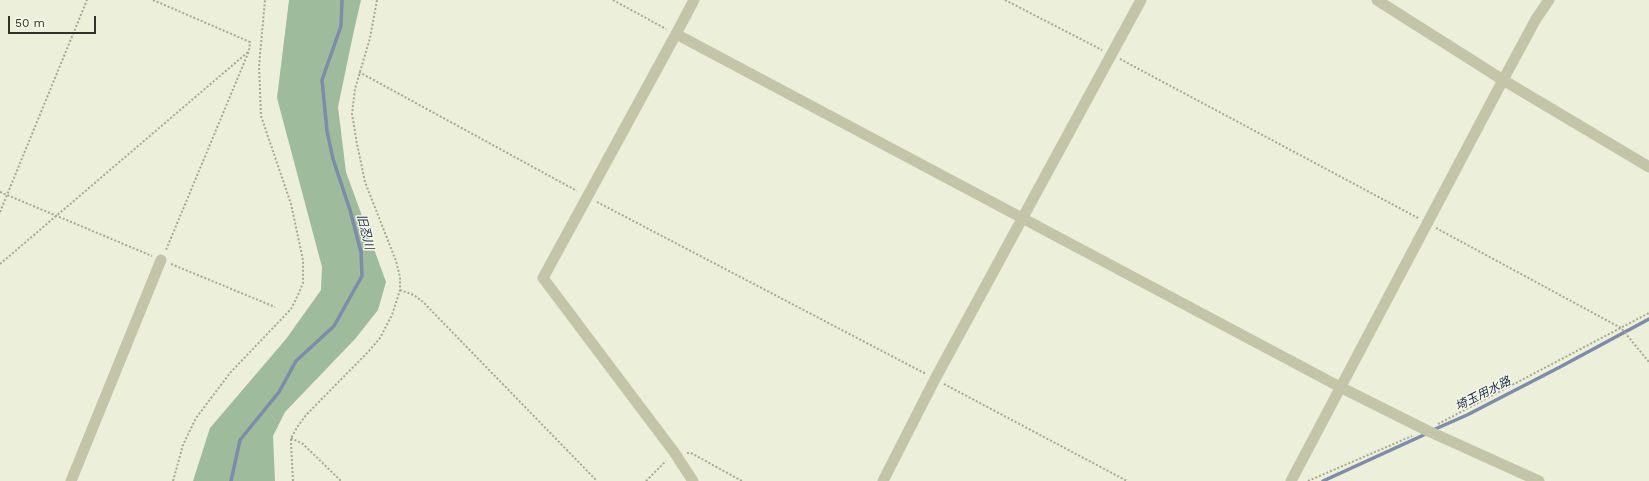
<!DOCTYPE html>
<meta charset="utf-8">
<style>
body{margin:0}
#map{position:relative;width:1649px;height:481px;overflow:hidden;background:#ecefda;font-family:"Work Sans",sans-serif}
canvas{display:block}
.scale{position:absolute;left:8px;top:16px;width:88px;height:18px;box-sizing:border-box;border:2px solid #333227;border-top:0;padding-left:5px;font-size:12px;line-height:14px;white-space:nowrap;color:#333227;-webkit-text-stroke:3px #f5f7e6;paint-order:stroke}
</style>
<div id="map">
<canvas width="1649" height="481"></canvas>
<div class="scale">50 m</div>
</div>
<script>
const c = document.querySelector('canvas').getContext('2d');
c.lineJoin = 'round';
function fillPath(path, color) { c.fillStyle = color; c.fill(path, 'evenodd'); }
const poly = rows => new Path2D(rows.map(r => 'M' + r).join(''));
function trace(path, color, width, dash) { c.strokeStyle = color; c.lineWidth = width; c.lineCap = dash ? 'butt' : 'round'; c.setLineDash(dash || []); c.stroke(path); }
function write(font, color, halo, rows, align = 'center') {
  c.font = font + ' "Work Sans","Noto Sans JP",sans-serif'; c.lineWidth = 3; c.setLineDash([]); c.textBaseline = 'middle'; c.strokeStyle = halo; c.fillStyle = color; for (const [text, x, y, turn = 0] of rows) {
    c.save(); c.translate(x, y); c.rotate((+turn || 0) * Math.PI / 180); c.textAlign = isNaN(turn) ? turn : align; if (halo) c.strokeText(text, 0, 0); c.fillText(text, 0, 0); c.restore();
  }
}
const green = poly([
 [289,0,361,0,353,35,338,107,346,172,386,282,378,310,355,339,285,412,273,436,275,481,193,481,210,428,286,339,321,290,322,267,277,98]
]);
const stream = poly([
 [1433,430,1467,415,1560,367,1649,319],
 [231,481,240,440,279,392,296,361,334,326,362,276,361,252,350,210,333,159,327,131,322,80,341,26,342,0],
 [1323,481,1428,433]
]);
const path = poly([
 [153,0,250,42,249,51,166,250],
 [613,0,666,29],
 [1005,0,1102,50],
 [1120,59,1418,218],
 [359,72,577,191],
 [0,192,152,256],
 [597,202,926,374],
 [0,212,87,0],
 [1436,228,1621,328,1649,362],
 [0,264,248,52],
 [171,264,275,307],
 [400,290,414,295,423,302,597,481],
 [944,384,1127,481],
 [1438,424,1649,313],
 [291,438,303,444,341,481],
 [687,453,691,453,742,481],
 [173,481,183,445,196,418,230,373,291,309,298,295,303,283,303,260,291,204,261,116,259,66,265,0],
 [293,481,291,444,291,438,298,426,306,415,369,351,380,338,392,315,400,290,400,277,396,261,365,182,357,144,352,114,355,89,370,38,377,0],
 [646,481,666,461],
 [1308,481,1412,436]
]);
const street = poly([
 [694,0,676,34,1340,387,1426,430,1539,481],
 [1549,0,1536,19,1503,80,1649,167],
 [676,34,543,278,674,452,693,481],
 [71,481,161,260],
 [883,481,935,379,1141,0],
 [1291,481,1503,80,1377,0]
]);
const waterNames = [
 ["旧忍川",365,232,76],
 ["埼玉用水路",1483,394,-27]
];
fillPath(green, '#9ebc9c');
trace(stream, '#7c8ca9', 3.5);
trace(path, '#a8a98c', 2, [2, 2]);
trace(street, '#c4c5a8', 11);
write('italic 12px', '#213150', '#f5f7e6', waterNames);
</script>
